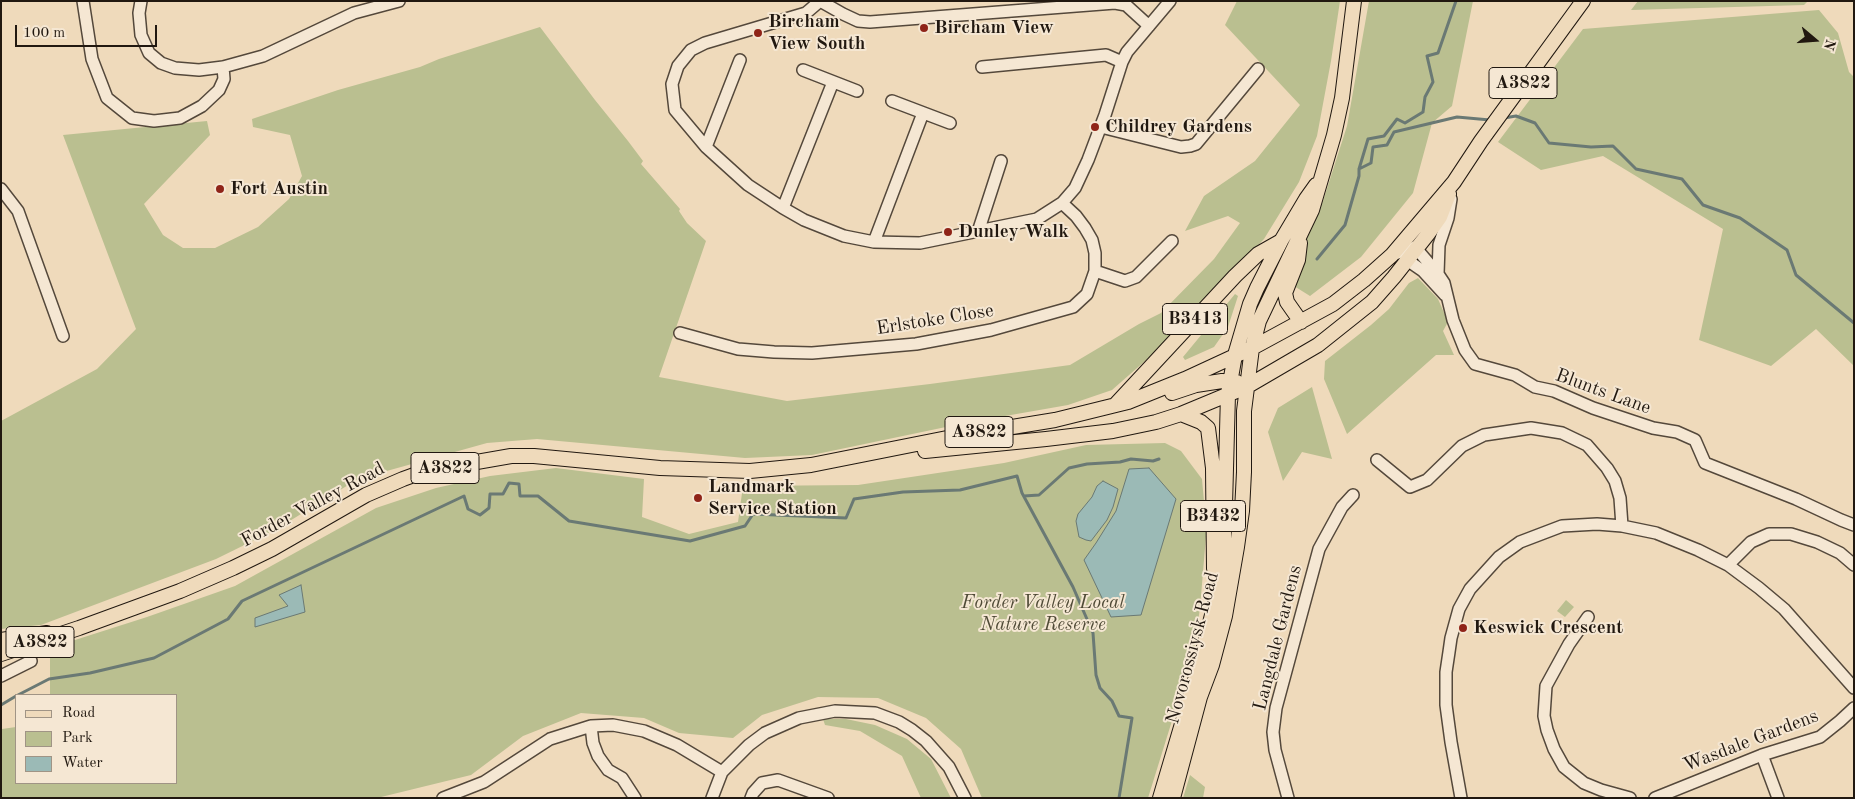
<!DOCTYPE html>
<style>
body{margin:0}
#map{position:relative;width:1855px;height:799px;overflow:hidden;background:#efdabb;font-family:"Old Standard TT",serif}
canvas{display:block}
.frame{position:absolute;inset:0;border:2px solid #211810;pointer-events:none}
.legend{position:absolute;left:15px;top:694px;width:162px;height:90px;box-sizing:border-box;background:#f5e7d3;border:1px solid #a09485;margin:0;padding:6px 9px;list-style:none;font-size:15px;color:#211810}
.legend li{display:flex;align-items:center;gap:10px;height:25px}
.legend b{width:25px;border:1px solid #a09485}
.north{position:absolute;left:1790px;top:15px;width:50px;height:50px;-webkit-text-stroke:4px #f5e7d3;paint-order:stroke;rotate:108deg;font-size:14px;font-weight:700;line-height:20px;text-align:center;color:#211810}
.north::after{content:'';display:block;margin:auto;width:18px;height:22px;background:#211810;clip-path:polygon(50% 0,100% 100%,50% 72%,0 100%)}
.scale{position:absolute;left:15px;top:25px;width:142px;height:22px;box-sizing:border-box;border:2px solid #211810;border-top:0;padding-left:6px;font-size:15px;line-height:18px;white-space:nowrap;color:#211810;-webkit-text-stroke:4px #f5e7d3;paint-order:stroke}
</style>
<div id="map">
<canvas width="1855" height="799"></canvas>
<div class="frame"></div>
<ul class="legend">
<li><b style="height:6px;background:#efdabb"></b>Road</li>
<li><b style="height:14px;background:#babf90"></b>Park</li>
<li><b style="height:14px;background:#9bbab6"></b>Water</li>
</ul>
<div class="north">N</div>
<div class="scale">100 m</div>
</div>
<script>
const c = document.querySelector('canvas').getContext('2d');
c.lineJoin = 'round';
function fillPath(path, color) { c.fillStyle = color; c.fill(path, 'evenodd'); }
const poly = rows => new Path2D(rows.map(r => 'M' + r).join(''));
function trace(path, color, width, dash) { c.strokeStyle = color; c.lineWidth = width; c.lineCap = dash ? 'butt' : 'round'; c.setLineDash(dash || []); c.stroke(path); }
function write(font, color, halo, rows, align = 'center') {
  c.font = font + ' "Old Standard TT",serif'; c.lineWidth = 4; c.setLineDash([]); c.textBaseline = 'middle'; c.strokeStyle = halo; c.fillStyle = color; for (const [text, x, y, turn = 0] of rows) {
    c.save(); c.translate(x, y); c.rotate((+turn || 0) * Math.PI / 180); c.textAlign = isNaN(turn) ? turn : align; if (halo) c.strokeText(text, 0, 0); c.fillText(text, 0, 0); c.restore();
  }
}
const green = poly([
 [1237,1,1340,1,1331,61,1317,136,1299,182,1264,239,1207,300,1145,361,1112,390,1068,405,965,423,812,455,745,458,537,439,487,443,358,479,275,530,216,559,41,625,1,629,1,421,97,369,136,329,63,135,207,121,210,135,144,204,163,235,183,248,215,248,258,227,289,199,302,176,290,135,253,127,252,119,338,90,420,67,439,59,540,27,595,100,628,141,643,161,641,164,680,209,679,211,687,223,706,241,659,377,787,401,930,384,1070,365,1139,324,1161,313,1214,259,1240,223,1228,216,1185,231,1204,196,1255,161,1300,105,1225,25],
 [1369,1,1473,1,1452,106,1432,123,1413,193,1361,257,1310,296,1286,281,1323,201,1347,126],
 [1638,1,1808,1,1804,5,1631,10],
 [1819,10,1838,33,1849,72,1854,77,1854,366,1816,329,1771,366,1699,340,1723,229,1603,156,1541,170,1498,142,1583,29],
 [1418,278,1438,299,1448,322,1443,331,1454,355,1436,355,1347,434,1324,379,1325,361,1371,325,1389,309,1409,283],
 [1235,294,1238,296,1228,327,1214,347,1185,360,1183,357],
 [1312,387,1332,459,1302,452,1283,481,1268,432,1278,408],
 [1165,443,1181,451,1202,479,1205,513,1206,536,1200,608,1194,650,1148,798,982,798,961,749,926,718,878,698,818,697,762,715,733,738,679,733,644,718,581,713,523,736,471,775,377,798,1,798,1,727,2,729,16,727,16,783,176,783,176,695,50,695,50,648,147,617,235,586,376,508,436,488,490,476,556,468,644,479,642,517,689,534,738,522,743,486,858,485,1004,463,1086,445],
 [1566,600,1574,607,1565,617,1557,611],
 [823,719,846,719,875,725,907,739,931,759,951,798,921,798,902,756,860,731,825,725],
 [1190,775,1205,787,1203,798,1183,798]
]);
const water = poly([
 [1149,468,1176,499,1141,615,1111,617,1084,560,1096,543,1116,511,1129,469,1149,468],
 [1103,481,1118,489,1113,507,1107,520,1091,541,1086,540,1079,537,1076,521,1078,514,1092,497,1097,486,1103,481],
 [301,585,305,612,255,627,255,618,288,606,279,595,301,585]
]);
const stream = poly([
 [1504,118,1516,116,1535,123,1549,143,1591,147,1613,146,1636,169,1682,179,1703,205,1740,218,1787,250,1796,275,1854,323],
 [1359,169,1371,163,1373,147,1387,145,1394,132,1457,117,1490,120],
 [1317,259,1345,225,1359,176,1359,169,1368,139,1384,136,1397,119,1405,123,1423,112,1425,97,1433,82,1427,56,1438,53,1456,1],
 [1024,496,1039,495,1069,468,1087,464,1120,462,1131,459,1153,461,1159,459],
 [18,695,49,679,90,673,154,658,228,619,242,601,464,496,468,509,480,515,489,508,490,494,503,494,509,483,519,484,520,496,538,496,569,521,690,541,745,526,753,514,846,518,854,499,903,492,960,490,1017,476,1022,493,1073,587,1093,633,1096,675,1100,688,1112,701,1119,716,1132,718,1119,798],
 [1,705,16,696]
]);
const minor = poly([
 [83,1,92,59,107,98,132,118,154,121,180,118,202,106,219,90,224,79,223,67],
 [141,1,139,13,141,35,149,53,161,63,175,68,199,70,223,67,263,56,354,13,399,1],
 [820,1,806,13,705,43,691,50,678,66,672,84,675,110,706,147,748,185,783,208,804,220,844,236,874,242,920,243,1037,219,1062,203,1075,188,1088,160,1105,115,1122,62,1127,52,1170,1],
 [820,1,843,14,858,21,870,22,1115,3,1126,5,1149,26],
 [982,67,1106,55,1122,62],
 [803,70,857,91],
 [892,101,950,123],
 [1101,127,1181,147,1190,146,1196,144,1258,69],
 [706,147,740,60],
 [1,189,18,211,63,336],
 [783,208,833,82],
 [978,232,1001,161],
 [874,242,923,113],
 [1392,255,1415,247,1438,274,1444,283,1453,320,1465,350,1475,364,1515,375,1535,387,1554,391,1593,408,1653,428,1677,432,1695,440,1705,463,1796,499,1841,520,1854,525],
 [1407,260,1423,271,1445,295],
 [1095,271,1125,281,1136,277,1172,241],
 [1438,274,1439,245,1448,218,1451,199],
 [680,333,738,349,774,352,812,353,916,344,991,330,1073,307,1087,294,1095,271,1095,253,1092,240,1085,228,1076,216,1062,203],
 [1377,460,1410,487,1427,480,1462,446,1484,435,1531,428,1562,433,1587,445,1607,468,1615,481,1620,498,1622,526],
 [1728,565,1751,542,1769,534,1791,534,1817,542,1840,553,1854,565],
 [1588,617,1569,644,1546,686,1544,716,1547,730,1554,749,1564,767,1584,783,1601,790,1630,798],
 [1,676,31,661],
 [591,726,593,743,598,756,608,770,622,778,635,798],
 [1762,755,1778,798],
 [443,798,484,782,550,739,591,726,613,725,644,731,677,745,722,772],
 [712,798,722,772,749,745,765,733,799,718,835,711,875,713,899,722,912,730,926,741,949,767,965,798],
 [751,798,753,793,762,783,778,780,828,798],
 [1288,798,1275,750,1273,732,1276,708,1319,549,1342,507,1353,495],
 [1461,798,1451,742,1446,705,1446,672,1449,652,1451,638,1459,609,1470,589,1499,557,1520,542,1562,526,1597,524,1622,526,1656,533,1698,550,1728,565,1759,588,1784,609,1854,688],
 [1655,798,1762,755,1820,737,1840,721,1854,708]
]);
const major = poly([
 [1300,243,1298,260,1285,293,1287,302,1301,322],
 [1172,393,1196,385,1222,381,1237,382],
 [1116,404,1235,276,1258,254,1281,241],
 [1181,414,1201,422,1208,428,1213,468,1214,569],
 [925,451,1046,439,1113,431,1156,422,1181,414,1246,387,1318,345,1372,302,1394,277,1428,234,1440,217,1449,194],
 [1,640,47,633],
 [1,654,79,628,180,591,233,568,272,549,366,495,403,479,425,471,511,456,534,456,660,468,750,471,811,465,957,436,1055,420,1128,402,1185,379,1252,348,1333,304,1364,280,1392,255,1454,182,1481,141,1583,1],
 [1160,798,1200,663,1217,595,1224,543,1228,394,1235,355,1250,304,1257,288,1281,241,1306,199,1316,185],
 [1173,798,1200,697,1212,665,1225,616,1237,547,1242,511,1244,472,1244,411,1252,348,1259,321,1312,210,1334,135,1342,98,1354,1]
]);
const markers = [
 [924,28,5,"#8f2418"],
 [758,33,5,"#8f2418"],
 [1095,127,5,"#8f2418"],
 [220,189,5,"#8f2418"],
 [948,232,5,"#8f2418"],
 [698,498,5,"#8f2418"],
 [1463,628,5,"#8f2418"]
];
const shields = [
 [1523,83,68],
 [1195,319,65],
 [979,432,68],
 [445,468,68],
 [1213,516,65],
 [40,642,68]
];
const shieldNames = [
 ["A3822",1523,83],
 ["B3413",1195,319],
 ["A3822",979,432],
 ["A3822",445,468],
 ["B3432",1213,516],
 ["A3822",40,642]
];
const poiNames = [
 ["Bircham",768,22],
 ["View South",768,44],
 ["Bircham View",934,28],
 ["Childrey Gardens",1105,127],
 ["Fort Austin",230,189],
 ["Dunley Walk",958,232],
 ["Landmark",708,487],
 ["Service Station",708,509],
 ["Keswick Crescent",1473,628]
];
const streetNames = [
 ["Erlstoke Close",935,320,-9],
 ["Blunts Lane",1603,392,20],
 ["Forder Valley Road",313,505,-28],
 ["Langdale Gardens",1278,638,-76],
 ["Novorossiysk Road",1193,648,-75],
 ["Wasdale Gardens",1751,741,-21]
];
const parkNames = [
 ["Forder Valley Local",1043,603],
 ["Nature Reserve",1043,625]
];
fillPath(green, '#babf90');
fillPath(water, '#9bbab6');
trace(water, '#6a7974', 1);
trace(stream, '#6a7974', 3);
trace(minor, '#54483b', 14);
trace(major, '#211810', 16);
trace(minor, '#f5e7d3', 11);
trace(major, '#efdabb', 14);
for (const [x, y, r, color] of markers) { const dot = new Path2D(); dot.arc(x, y, r, 0, 2 * Math.PI); c.fillStyle = color; c.fill(dot); trace(dot, '#f5e7d3', 2); }
for (const [x, y, w] of shields) { const box = new Path2D(); box.roundRect(x - w / 2, y - 15.5, w, 31, 4); c.fillStyle = '#f5e7d3'; c.fill(box); trace(box, '#211810', 1); }
write('bold 18px', '#211810', null, shieldNames);
write('bold 19px', '#211810', '#f5e7d3', poiNames, 'left');
write('19px', '#211810', '#f5e7d3', streetNames);
write('italic 19px', '#4f4a36', '#f5e7d3', parkNames);
</script>
